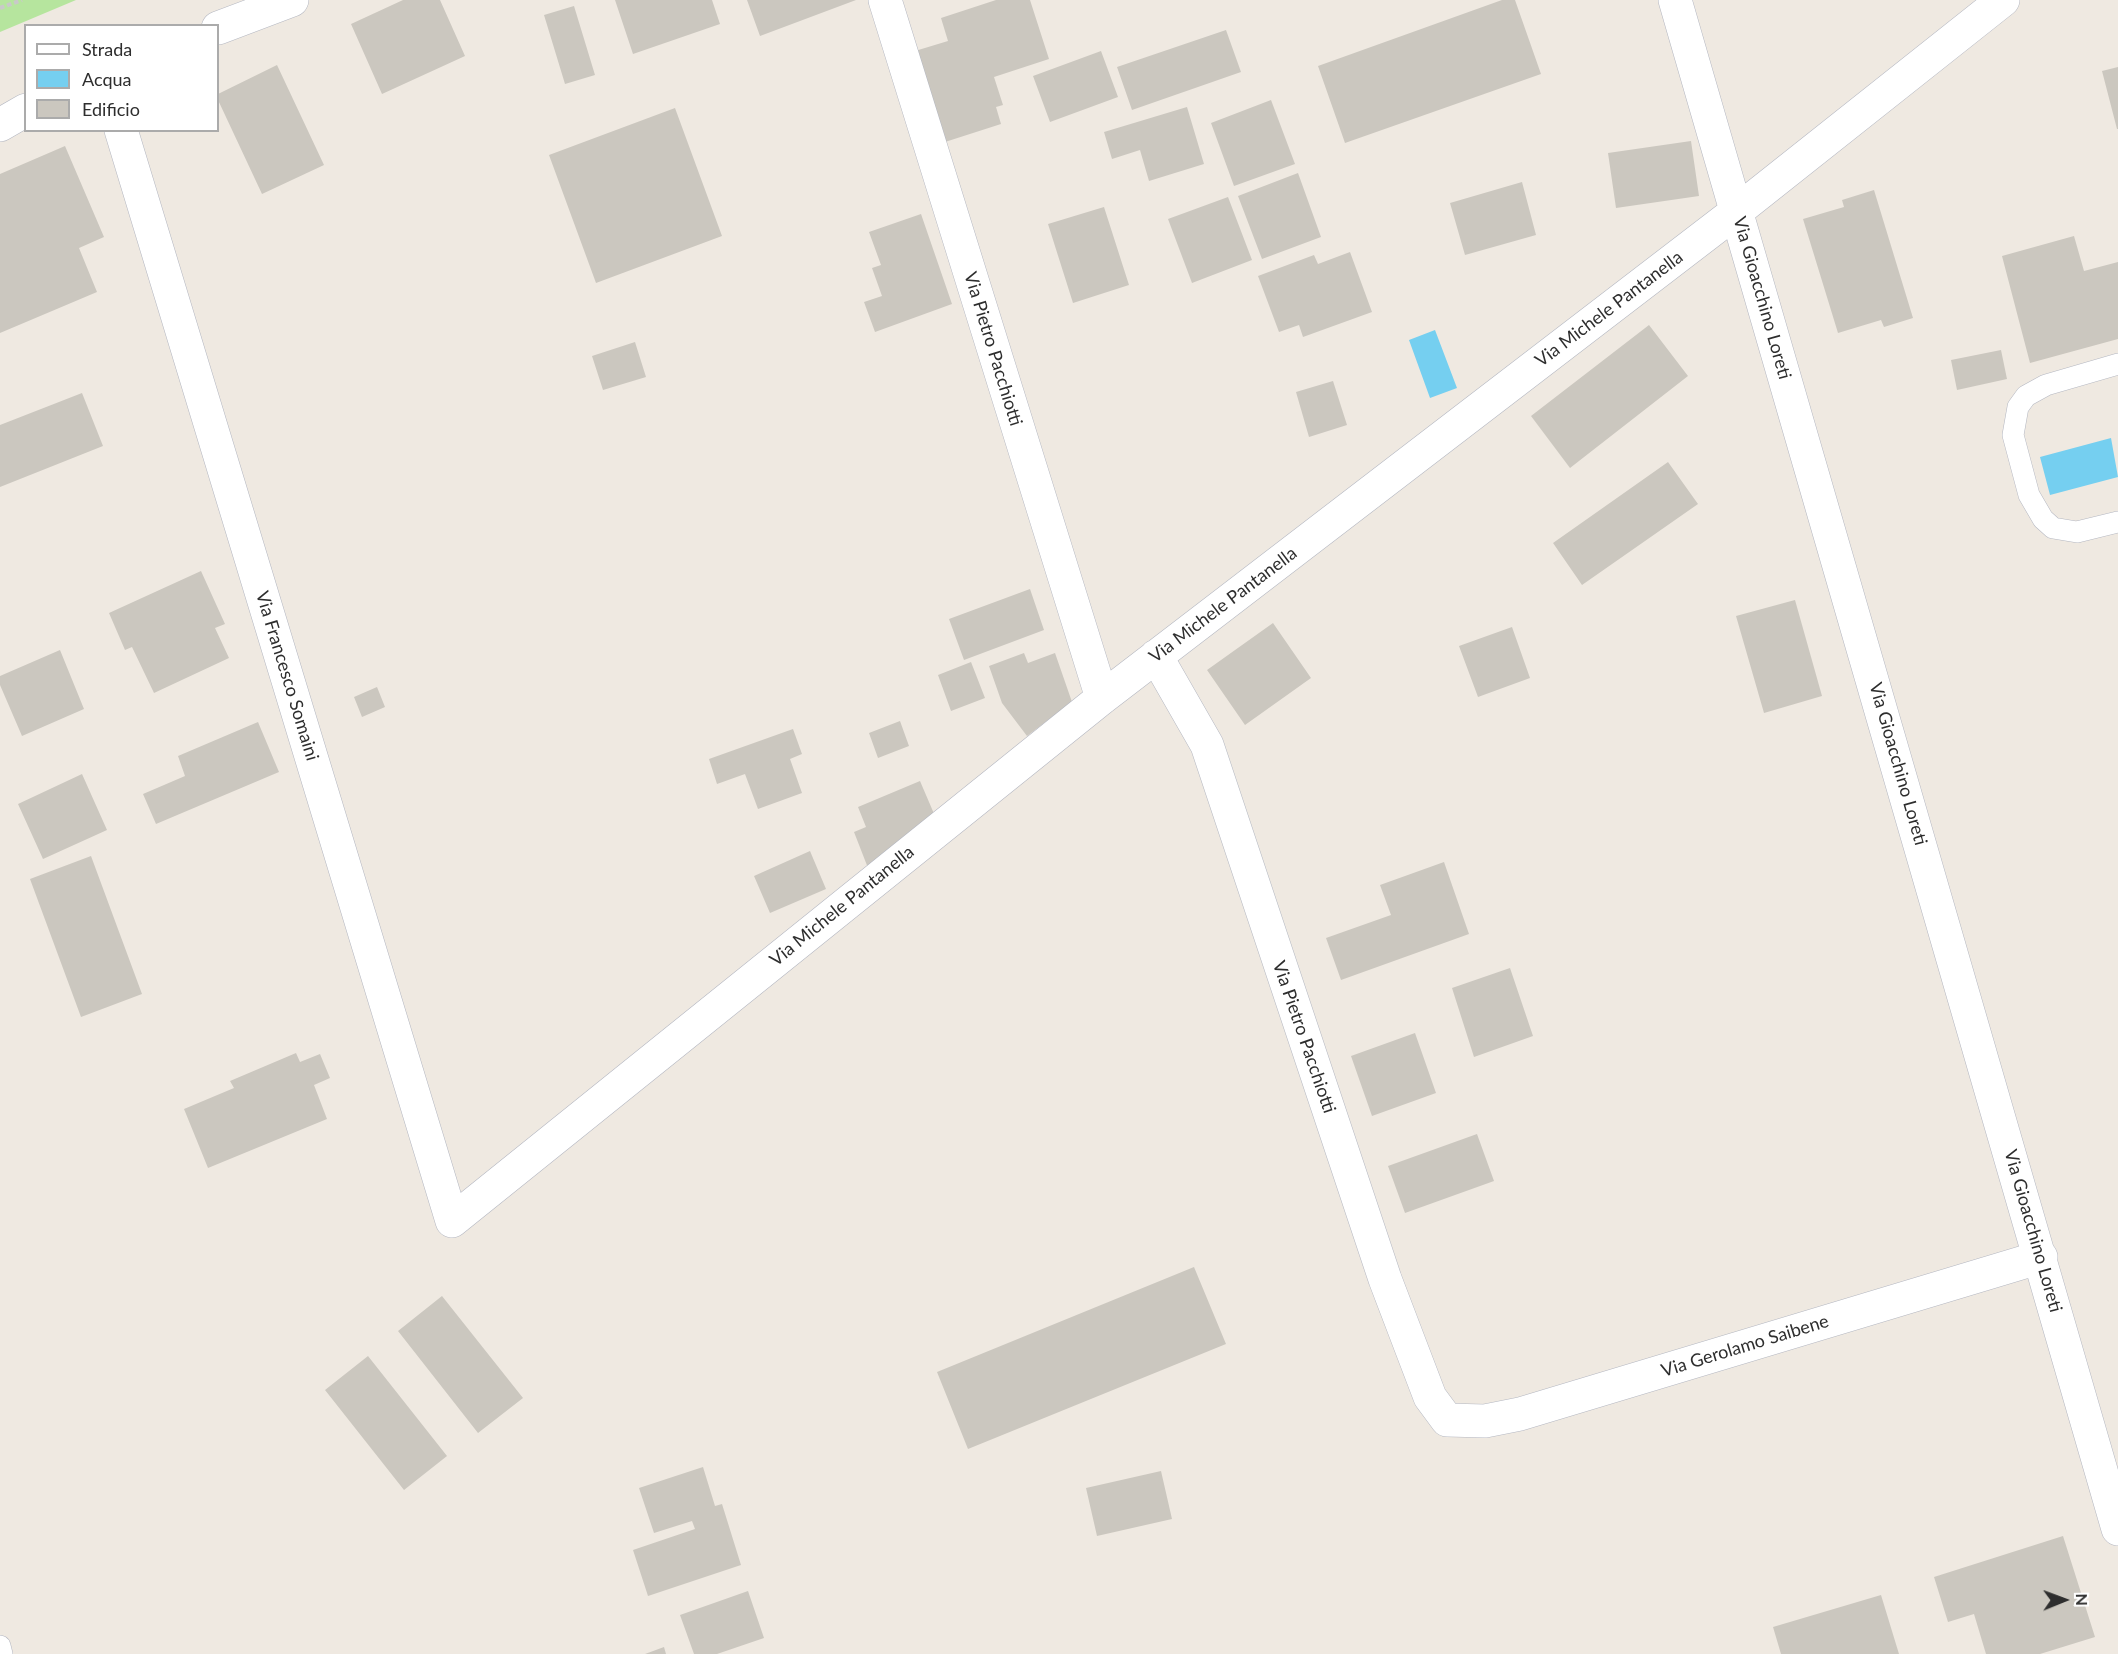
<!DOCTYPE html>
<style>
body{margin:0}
#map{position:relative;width:2118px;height:1654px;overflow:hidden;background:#efe9e1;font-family:Lato,sans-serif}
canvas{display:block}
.legend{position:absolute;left:24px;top:24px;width:195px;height:108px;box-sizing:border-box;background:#fff;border:2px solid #ababab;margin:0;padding:8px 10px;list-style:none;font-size:18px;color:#2e2e2e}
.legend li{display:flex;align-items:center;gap:12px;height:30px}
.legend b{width:30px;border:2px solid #ababab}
.north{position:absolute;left:2034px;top:1570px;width:60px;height:60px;-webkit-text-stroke:4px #fff;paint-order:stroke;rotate:89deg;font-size:16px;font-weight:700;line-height:24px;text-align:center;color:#2e2e2e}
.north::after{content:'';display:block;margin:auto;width:21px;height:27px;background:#2e2e2e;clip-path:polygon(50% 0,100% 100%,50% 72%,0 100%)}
</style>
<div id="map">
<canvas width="2118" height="1654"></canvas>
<ul class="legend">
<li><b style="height:8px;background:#fff"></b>Strada</li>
<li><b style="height:16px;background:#75cff0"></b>Acqua</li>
<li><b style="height:16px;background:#cbc7bf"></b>Edificio</li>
</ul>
<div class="north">N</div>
</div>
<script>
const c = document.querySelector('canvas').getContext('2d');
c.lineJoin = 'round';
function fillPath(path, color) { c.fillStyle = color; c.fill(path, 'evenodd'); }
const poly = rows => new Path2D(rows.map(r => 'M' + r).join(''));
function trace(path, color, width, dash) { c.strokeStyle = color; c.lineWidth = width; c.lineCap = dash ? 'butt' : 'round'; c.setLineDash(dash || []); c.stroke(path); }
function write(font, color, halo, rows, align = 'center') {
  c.font = font + ' Lato,sans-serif'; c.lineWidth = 4.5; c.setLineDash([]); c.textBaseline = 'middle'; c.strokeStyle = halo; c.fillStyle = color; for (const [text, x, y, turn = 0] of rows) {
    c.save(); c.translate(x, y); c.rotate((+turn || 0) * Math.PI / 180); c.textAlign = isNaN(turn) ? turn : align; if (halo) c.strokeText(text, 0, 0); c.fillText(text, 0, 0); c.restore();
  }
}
const green = poly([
 [0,0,76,0,0,32]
]);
const water = poly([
 [1435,330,1457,388,1430,398,1409,340],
 [2111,438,2118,477,2050,495,2040,457]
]);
const building = poly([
 [403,0,440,0,465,56,382,94,351,24],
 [615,0,712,0,720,24,633,54],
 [747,0,856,0,760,36],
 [996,0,1030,0,1049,59,994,77,1003,105,996,107,1001,124,945,142,915,51,948,41,941,18],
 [1502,0,1515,0,1541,74,1345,143,1318,66],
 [574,6,595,75,565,84,544,15],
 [1226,30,1241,72,1132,110,1117,67],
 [1101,51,1118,97,1050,122,1033,76],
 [277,65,324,165,262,194,218,100,218,94],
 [2118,67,2118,129,2117,129,2102,71],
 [1271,100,1295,164,1234,186,1211,123],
 [1187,107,1204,164,1149,181,1140,150,1112,159,1104,132],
 [675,108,722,236,596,283,549,155],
 [1691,141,1699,196,1616,208,1608,153],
 [65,146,104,237,79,248,97,292,0,333,0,174],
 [1298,173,1321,237,1262,259,1238,196],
 [1522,182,1536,235,1465,255,1450,203],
 [1874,190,1913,318,1884,327,1881,320,1838,333,1803,219,1844,207,1842,200],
 [1228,197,1252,260,1192,283,1168,219],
 [1104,207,1129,285,1073,303,1048,224],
 [921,214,952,304,875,332,864,302,882,296,872,268,881,265,869,232],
 [2074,236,2084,271,2118,262,2118,339,2030,363,2002,256],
 [1350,252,1372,312,1303,337,1299,325,1279,332,1258,276,1314,255,1318,264],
 [1649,325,1688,376,1570,468,1531,416],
 [635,342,646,377,603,390,592,356],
 [2001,350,2007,379,1957,390,1951,360],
 [1333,381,1347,425,1309,437,1296,392],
 [82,393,103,446,0,487,0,425],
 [1668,462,1698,504,1582,585,1553,543],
 [201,571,225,624,215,628,229,658,154,693,132,647,125,650,109,613],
 [1030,589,1044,630,964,660,949,619],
 [1795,600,1822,696,1764,713,1736,616],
 [1273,623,1311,678,1245,725,1207,670],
 [1512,627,1530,678,1478,697,1459,646],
 [60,650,84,709,22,736,0,685,0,676],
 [1024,653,1028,663,1055,653,1072,702,1027,736,1002,703,989,666],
 [971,662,985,698,951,711,938,675],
 [377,687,385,707,362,717,354,697],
 [900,721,909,746,878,758,869,733],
 [258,722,279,772,156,824,143,794,185,776,178,756],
 [793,729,802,754,790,759,802,793,758,809,745,774,717,784,709,759],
 [82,774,107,830,43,859,18,804],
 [920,781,935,816,868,868,854,832,866,827,858,807],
 [810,851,826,889,770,913,754,876],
 [91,856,142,994,81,1017,30,879],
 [1444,862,1469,934,1341,980,1326,938,1391,915,1380,885],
 [1510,968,1533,1036,1474,1057,1452,988],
 [1415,1033,1436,1093,1372,1116,1351,1056],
 [296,1053,300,1062,320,1054,330,1078,314,1085,327,1119,208,1168,184,1109,234,1088,230,1081],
 [1477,1134,1494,1181,1405,1213,1388,1166],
 [1194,1267,1226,1344,968,1449,937,1372],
 [442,1296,523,1398,478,1433,398,1331],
 [368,1356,447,1456,404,1490,325,1390],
 [703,1467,715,1506,722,1504,741,1565,648,1596,633,1550,695,1529,692,1521,654,1533,639,1488],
 [1161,1471,1172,1519,1097,1536,1086,1488],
 [2063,1536,2095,1637,2040,1654,1986,1654,1974,1614,1948,1622,1934,1577],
 [748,1591,764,1638,717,1654,694,1654,680,1615],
 [1881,1595,1899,1654,1781,1654,1773,1627],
 [664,1647,666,1654,645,1654]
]);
const path = poly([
 [0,8,22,0]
]);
const lane = poly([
 [2118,364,2046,385,2026,396,2018,407,2013,435,2029,495,2043,519,2053,528,2077,532,2118,522],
 [0,1646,2,1654]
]);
const street = poly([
 [885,0,1102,698],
 [1675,0,2118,1529],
 [121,130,452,1221,1102,698,1737,211,2003,0],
 [1156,656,1207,745,1385,1279,1430,1397,1447,1420,1485,1421,1520,1414,2041,1257]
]);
const secondary = poly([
 [218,28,292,0],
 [0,125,26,110]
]);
const streetNames = [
 ["Via Gioacchino Loreti",1762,298,74],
 ["Via Michele Pantanella",1609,309,-37],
 ["Via Pietro Pacchiotti",993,349,73],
 ["Via Michele Pantanella",1223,605,-37],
 ["Via Francesco Somaini",287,676,73],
 ["Via Gioacchino Loreti",1898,764,74],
 ["Via Michele Pantanella",842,906,-39],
 ["Via Pietro Pacchiotti",1304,1037,71],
 ["Via Gioacchino Loreti",2033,1231,74],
 ["Via Gerolamo Saibene",1745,1346,-17]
];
fillPath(green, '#b6e59e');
fillPath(water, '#75cff0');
fillPath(building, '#cbc7bf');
trace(lane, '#b4b7c1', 22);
trace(street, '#b4b7c1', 34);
trace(secondary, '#b4b7c1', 34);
trace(path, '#c9c9c9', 4, [4.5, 3]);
trace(lane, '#fff', 21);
trace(street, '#fff', 33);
trace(secondary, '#fff', 33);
write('18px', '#2e2e2e', '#fff', streetNames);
</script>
